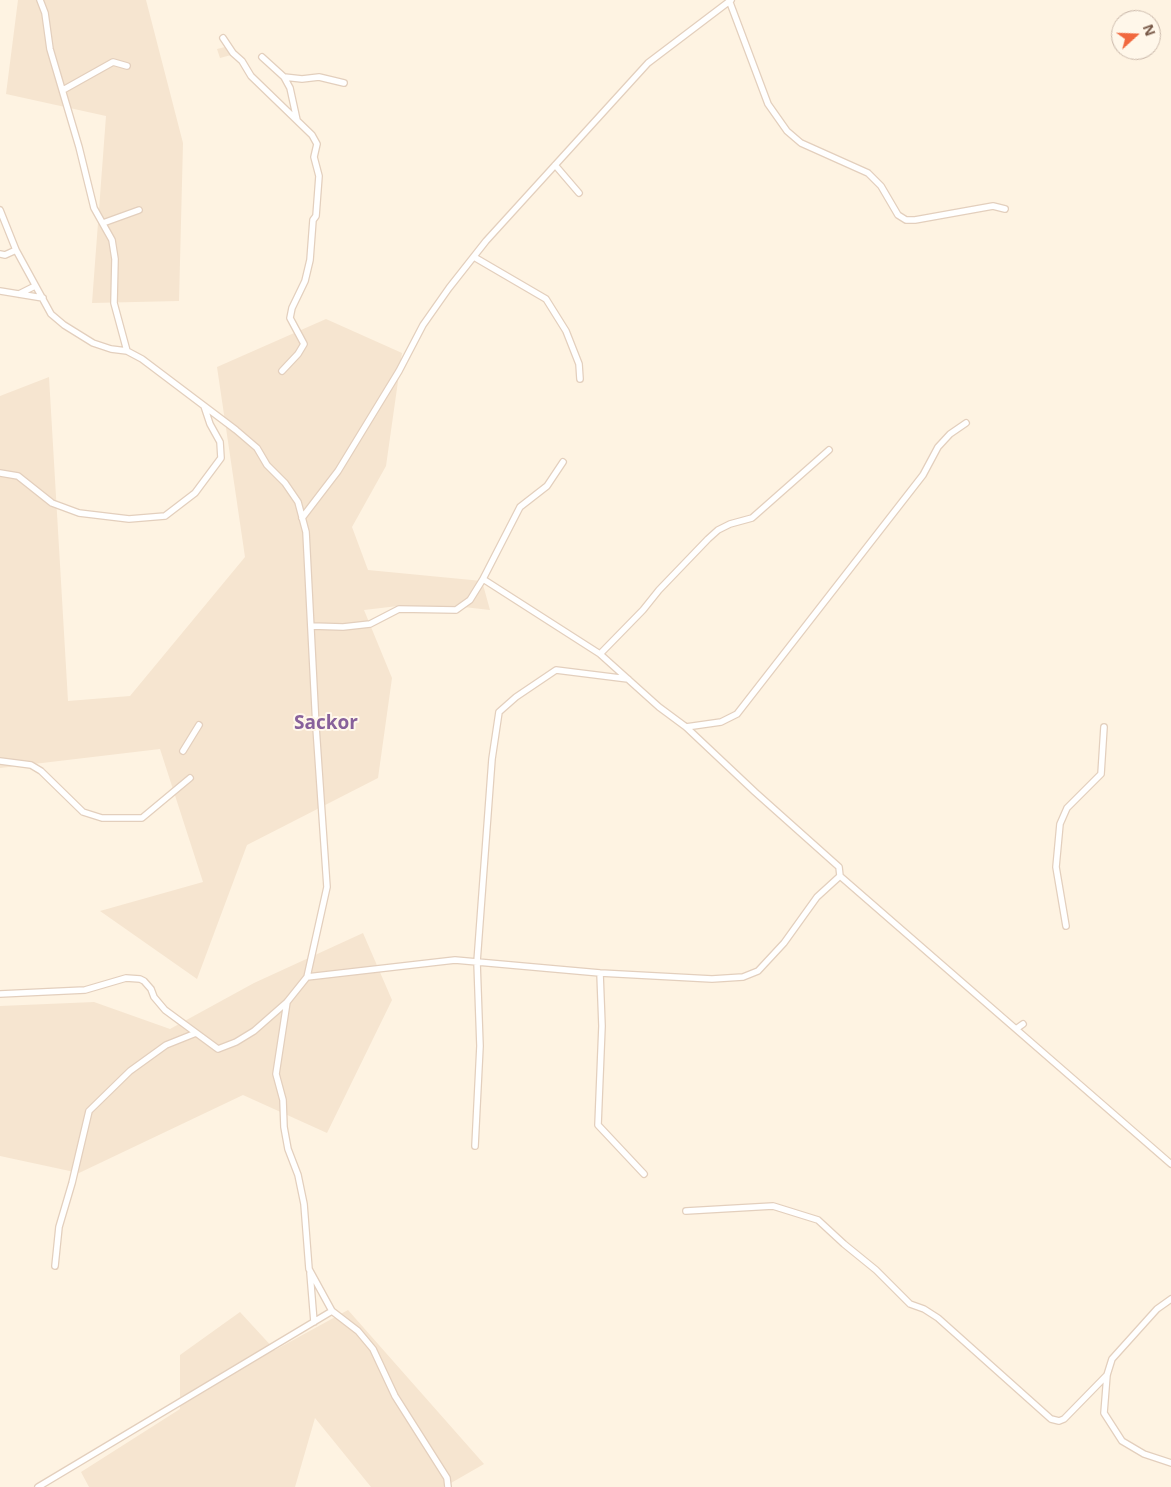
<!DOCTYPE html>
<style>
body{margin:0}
#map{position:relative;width:1171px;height:1487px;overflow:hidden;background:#fef3e2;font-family:"Open Sans",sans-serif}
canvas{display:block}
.north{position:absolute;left:1111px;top:10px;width:50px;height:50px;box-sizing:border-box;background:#fff7ea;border:1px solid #c9b7a9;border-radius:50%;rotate:70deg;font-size:14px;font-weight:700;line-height:20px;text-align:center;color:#775847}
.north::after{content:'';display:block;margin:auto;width:18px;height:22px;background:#f1683e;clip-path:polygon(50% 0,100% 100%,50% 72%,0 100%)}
</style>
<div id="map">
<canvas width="1171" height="1487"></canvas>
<div class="north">N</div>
</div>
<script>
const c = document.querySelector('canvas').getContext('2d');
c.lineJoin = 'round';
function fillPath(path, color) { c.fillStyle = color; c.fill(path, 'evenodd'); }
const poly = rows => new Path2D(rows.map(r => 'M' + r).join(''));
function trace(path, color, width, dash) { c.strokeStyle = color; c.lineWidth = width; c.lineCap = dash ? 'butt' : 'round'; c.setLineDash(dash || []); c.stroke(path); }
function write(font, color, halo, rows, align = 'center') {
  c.font = font + ' "Open Sans",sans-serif'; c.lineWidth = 4; c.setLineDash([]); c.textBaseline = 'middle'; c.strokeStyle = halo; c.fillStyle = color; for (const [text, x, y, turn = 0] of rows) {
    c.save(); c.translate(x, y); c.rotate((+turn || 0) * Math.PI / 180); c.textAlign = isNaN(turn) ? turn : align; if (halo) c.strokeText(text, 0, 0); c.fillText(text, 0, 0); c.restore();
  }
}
const residential = poly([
 [18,0,146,0,183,143,179,301,92,303,106,116,6,94],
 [229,46,231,55,220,58,217,49],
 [326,319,402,353,386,466,352,527,368,570,482,581,490,610,455,606,398,606,364,610,392,678,378,778,247,845,197,979,100,911,203,882,160,749,0,768,0,396,49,377,68,701,130,696,245,557,217,367],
 [363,933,392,1000,327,1133,243,1095,79,1173,0,1156,0,1006,94,1002,170,1029,254,983],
 [348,1310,484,1464,444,1487,371,1487,315,1418,295,1487,89,1487,81,1472,180,1409,180,1355,240,1312,275,1350]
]);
const street = poly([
 [40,0,45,13,50,49,79,147,94,208,112,240,115,259,114,303,127,351],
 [729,0,768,104,787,131,801,143,868,173,881,186,898,215,906,220,915,220,993,206,1005,209],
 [223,38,233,53,242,61,251,76,312,135,317,144,314,157,319,176,316,216,313,220,310,260,305,281,292,308,290,318,304,344,298,354,282,371],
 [262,57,284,77,290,88,297,120],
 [284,77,302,79,319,77,344,83],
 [63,90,113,62,127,66],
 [555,165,579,193],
 [0,210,16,250,51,314,64,325,93,343,111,349,127,351,142,359,236,430,257,448,267,465,285,483,298,502,306,532,316,727,327,887,307,977],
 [103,223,139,210],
 [0,254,5,255,16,250],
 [474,257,546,299,566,331,579,364,580,379],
 [0,291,43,298],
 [19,294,35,286],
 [0,473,18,476,52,503,79,513,129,519,165,516,195,493,221,458,220,442,210,424,204,406],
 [302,518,338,471,399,371,423,325,449,288,486,241,648,63,731,0],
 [483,579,520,507,547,486,563,462],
 [311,626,343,627,370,624,399,609,456,610,470,600,483,579,600,654,659,707,686,727,755,792,839,867,840,876],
 [600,654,643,610,659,590,708,539,718,530,730,524,752,518,829,450],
 [686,727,721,722,737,714,923,475,938,447,950,434,966,423],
 [183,751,199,725],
 [0,761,31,765,41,771,83,812,102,818,142,818,190,778],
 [1066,926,1056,867,1060,824,1067,808,1101,774,1104,727],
 [600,973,602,1026,598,1125,644,1174],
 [0,994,85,990,126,978,140,979,144,981,151,989,154,997,165,1010,218,1049,236,1042,254,1031,287,1002,307,977,455,960,600,973,712,979,743,977,758,971,784,943,817,897,840,876,1171,1164],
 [287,1002,276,1074,283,1100,284,1127,288,1149,298,1175,304,1204,309,1269,332,1311,358,1331,373,1349,395,1396,447,1478,448,1487],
 [1016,1029,1023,1024],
 [475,1146,480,1046,477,962,492,759,499,712,516,697,556,670,628,679],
 [686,1211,773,1206,818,1220,844,1244,876,1270,910,1304,924,1309,938,1318,1051,1419,1059,1421,1064,1419,1107,1375],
 [55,1266,59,1227,72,1183,89,1111,130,1071,166,1045,196,1033],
 [310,1273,314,1322],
 [1171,1299,1157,1309,1112,1359,1107,1375,1104,1413,1122,1441,1144,1454,1171,1463],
 [38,1487,332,1311]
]);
const neighbourhoodNames = [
 ["Sackor",326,724]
];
fillPath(residential, '#f6e5d0');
trace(street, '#e3cfbd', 8);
trace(street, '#fff', 5.5);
write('bold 19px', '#88619b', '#fff7ea', neighbourhoodNames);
</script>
